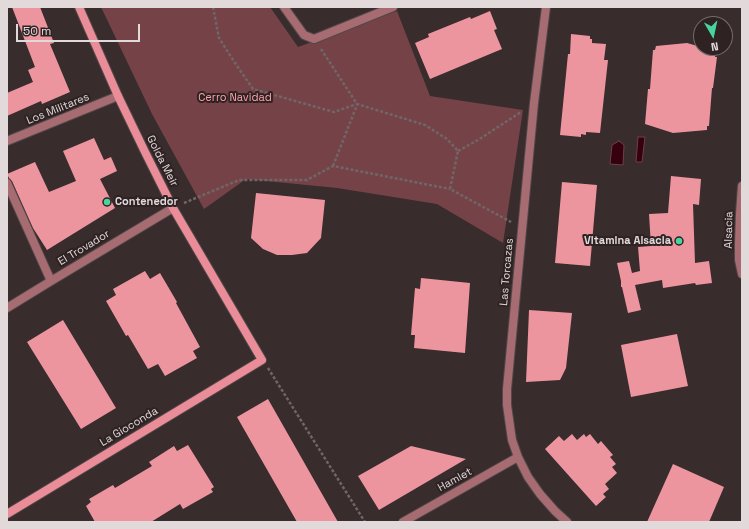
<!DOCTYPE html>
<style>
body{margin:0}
#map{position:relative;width:749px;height:529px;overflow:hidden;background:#382c2d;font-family:"Space Grotesk",sans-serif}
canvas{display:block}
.frame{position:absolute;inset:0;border:8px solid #e1d9da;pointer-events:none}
.north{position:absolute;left:693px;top:16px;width:40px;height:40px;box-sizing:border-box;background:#2e2223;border:1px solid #766b6c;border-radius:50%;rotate:171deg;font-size:11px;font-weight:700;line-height:16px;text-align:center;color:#e1d9da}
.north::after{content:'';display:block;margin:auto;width:14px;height:18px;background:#49d49d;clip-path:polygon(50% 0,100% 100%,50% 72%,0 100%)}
.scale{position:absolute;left:16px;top:24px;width:124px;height:18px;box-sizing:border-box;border:2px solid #e1d9da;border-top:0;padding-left:5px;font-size:12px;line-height:14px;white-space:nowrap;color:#e1d9da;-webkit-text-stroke:3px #2e2223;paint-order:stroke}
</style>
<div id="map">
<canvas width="749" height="529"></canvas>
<div class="frame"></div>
<div class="north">N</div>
<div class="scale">50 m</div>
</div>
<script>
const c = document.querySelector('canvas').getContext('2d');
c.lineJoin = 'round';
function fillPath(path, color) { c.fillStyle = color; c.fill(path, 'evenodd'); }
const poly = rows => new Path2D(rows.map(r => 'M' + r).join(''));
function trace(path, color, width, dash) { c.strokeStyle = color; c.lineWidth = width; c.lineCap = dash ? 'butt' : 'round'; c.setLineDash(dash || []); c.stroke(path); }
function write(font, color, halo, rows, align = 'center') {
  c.font = font + ' "Space Grotesk",sans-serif'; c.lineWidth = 4; c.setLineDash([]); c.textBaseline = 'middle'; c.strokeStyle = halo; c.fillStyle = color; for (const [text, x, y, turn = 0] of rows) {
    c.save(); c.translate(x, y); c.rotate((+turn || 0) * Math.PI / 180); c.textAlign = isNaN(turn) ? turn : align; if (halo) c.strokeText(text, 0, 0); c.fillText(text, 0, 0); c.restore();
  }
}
const green = poly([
 [101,7,270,7,298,47,397,11,430,96,523,110,503,243,437,204,337,188,246,179,204,209,152,114]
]);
const water = poly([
 [638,137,645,137,642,162,636,162,638,137],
 [619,141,624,145,623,165,610,164,612,145,619,141]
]);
const building = poly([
 [12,7,40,7,54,43,50,44,70,92,42,104,41,101,7,116,7,93,33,82,28,70,35,67],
 [490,11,497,29,494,30,502,49,430,79,415,43,429,37,428,34,470,17,471,19],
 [571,34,590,36,590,39,592,39,592,43,606,44,604,60,608,60,600,133,586,132,586,135,581,134,581,137,560,135,568,54,570,54],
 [687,43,701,47,701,48,705,48,716,51,715,57,717,57,713,88,712,88,709,126,707,126,707,130,673,133,645,124,648,89,650,89,653,50,655,50,656,46],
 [94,138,104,160,111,157,117,171,100,179,115,208,47,250,33,228,12,181,9,178,7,174,35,162,49,192,76,181,63,151],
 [671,176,701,179,699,205,693,204,695,263,709,261,712,283,696,285,695,283,663,288,662,280,635,285,641,310,628,313,622,287,621,287,621,281,617,263,629,261,632,273,640,271,638,247,651,246,649,214,668,213],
 [562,182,597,185,590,266,555,263],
 [256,193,325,200,321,238,307,253,292,255,277,255,263,249,251,238],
 [145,271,150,279,160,273,177,302,176,303,200,347,193,351,197,358,165,376,158,364,148,369,128,335,126,336,106,301,116,295,113,289],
 [421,278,470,283,465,353,414,348,415,335,411,335,415,288,420,289],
 [529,310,572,313,566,368,560,380,526,382],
 [63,320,116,408,81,429,27,342],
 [677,334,688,386,631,397,621,345],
 [268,399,338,522,297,522,237,417],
 [572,434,577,440,584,434,586,437,590,434,598,444,601,441,613,455,610,457,616,464,612,467,617,473,605,484,609,489,603,494,606,497,596,506,545,449,559,436,564,441],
 [188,445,214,487,211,489,213,492,183,509,180,504,151,522,95,522,86,506,91,502,89,499,113,485,115,488,152,466,149,462,174,446,177,451],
 [411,446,466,459,379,510,358,476],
 [673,464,724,487,709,522,647,522]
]);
const path = poly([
 [213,7,219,38,235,63,253,89,334,112,357,104],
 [321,49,357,104,425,125,447,139,458,151,450,189,511,222],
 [458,151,478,140,521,112],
 [333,166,357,105],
 [184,203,239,180,307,180,333,166,450,189],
 [268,368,365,522]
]);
const street = poly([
 [284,7,304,35,314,39,393,7],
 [546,7,534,103,507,389,507,405,512,440,518,457,528,477,540,494,555,511,567,522],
 [7,141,118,96],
 [7,183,51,281],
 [742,186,740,214,739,244,739,260,742,274],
 [7,308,51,281,173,208],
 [403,522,518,457]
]);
const secondary = poly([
 [7,514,262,360,173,208,145,152,118,96,79,7]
]);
const markers = [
 [107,202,4,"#49d49d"],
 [679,241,4,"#49d49d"]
];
const parkNames = [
 ["Cerro Navidad",235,98]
];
const streetNames = [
 ["Los Militares",58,109,-22],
 ["Golda Meir",162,161,63],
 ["Alsacia",729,230,-89],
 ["El Trovador",84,248,-31],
 ["Las Torcazas",507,272,-85],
 ["La Gioconda",129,427,-31],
 ["Hamlet",455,480,-29]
];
const poiNames = [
 ["Contenedor",115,202],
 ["Vitamina Alsacia",671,241,"right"]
];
fillPath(green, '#754248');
fillPath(water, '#37000d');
trace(water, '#6a414a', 1);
fillPath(building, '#ed959f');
trace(street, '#534849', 10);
trace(secondary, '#534849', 10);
trace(path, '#716667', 2.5, [3, 2]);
trace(street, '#a76c72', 8);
trace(secondary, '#ea8d98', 8);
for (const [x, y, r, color] of markers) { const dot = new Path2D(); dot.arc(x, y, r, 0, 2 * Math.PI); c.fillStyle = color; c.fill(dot); trace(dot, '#2e2223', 1.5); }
write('11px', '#fca0aa', '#2e2223', parkNames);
write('11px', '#e1d9da', '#2e2223', streetNames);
write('bold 11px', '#e1d9da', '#2e2223', poiNames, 'left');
</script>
